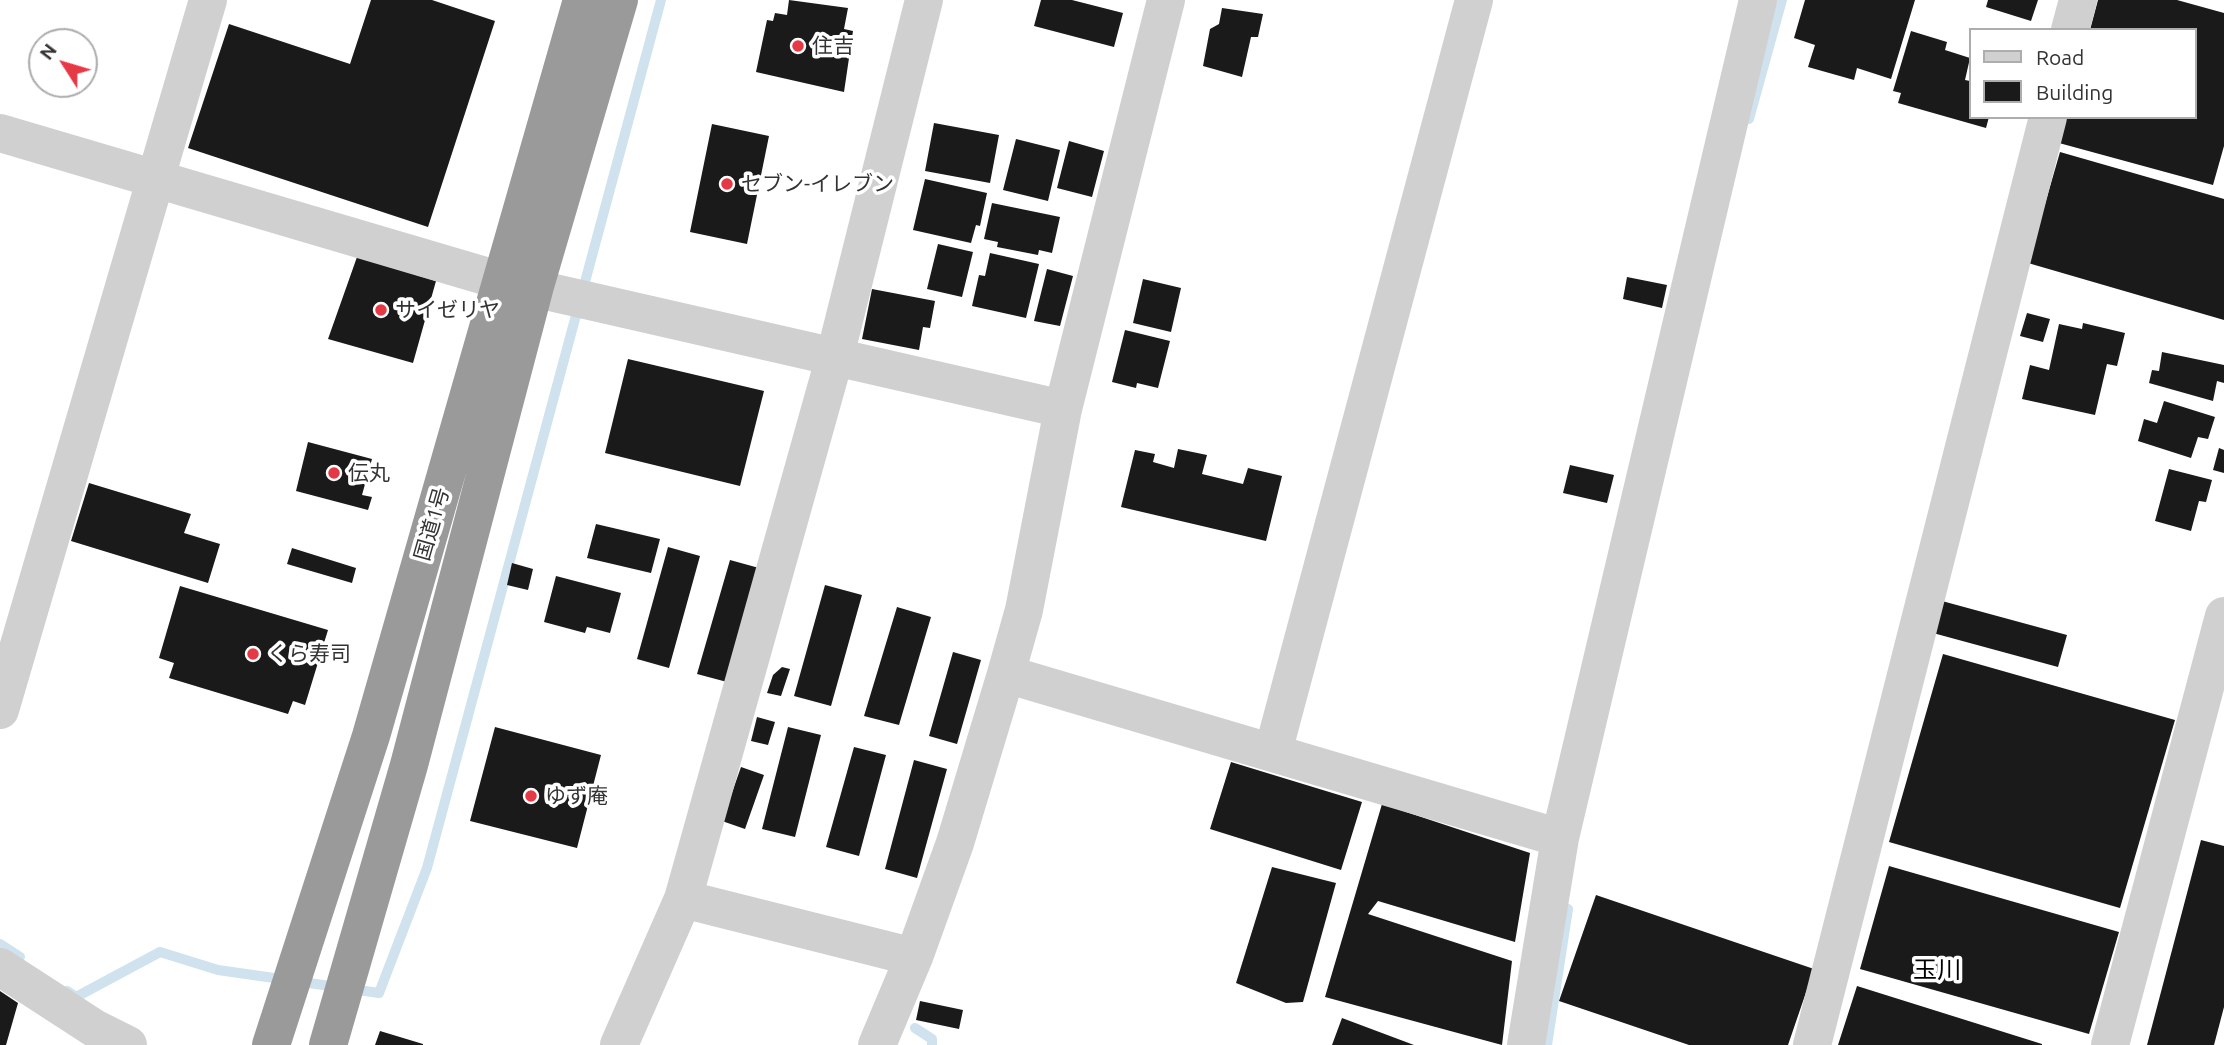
<!DOCTYPE html>
<meta charset="utf-8">
<style>
body{margin:0}
#map{position:relative;width:2224px;height:1045px;overflow:hidden;background:#fff;font-family:Ubuntu,sans-serif}
canvas{display:block}
.legend{position:absolute;left:1969px;top:28px;width:228px;height:91px;box-sizing:border-box;background:#fff;border:2px solid #adadad;margin:0;padding:9px 12px;list-style:none;font-size:21px;color:#333}
.legend li{display:flex;align-items:center;gap:14px;height:35px}
.legend b{width:35px;border:2px solid #adadad}
.north{position:absolute;left:28px;top:28px;width:70px;height:70px;box-sizing:border-box;background:#fff;border:2px solid #adadad;border-radius:50%;rotate:307deg;font-size:19px;font-weight:700;line-height:28px;text-align:center;color:#333}
.north::after{content:'';display:block;margin:auto;width:24px;height:32px;background:#e63946;clip-path:polygon(50% 0,100% 100%,50% 72%,0 100%)}
</style>
<div id="map">
<canvas width="2224" height="1045"></canvas>
<ul class="legend">
<li><b style="height:9px;background:#d0d0d0"></b>Road</li>
<li><b style="height:19px;background:#1a1a1a"></b>Building</li>
</ul>
<div class="north">N</div>
</div>
<script>
const c = document.querySelector('canvas').getContext('2d');
c.lineJoin = 'round';
const poly = rows => new Path2D(rows.map(r => 'M' + r).join(''));
function trace(path, color, width, dash) { c.strokeStyle = color; c.lineWidth = width; c.lineCap = dash ? 'butt' : 'round'; c.setLineDash(dash || []); c.stroke(path); }
function fillPath(path, color) { c.fillStyle = color; c.fill(path, 'evenodd'); }
function write(font, color, halo, rows, align = 'center') {
  c.font = font + ' Ubuntu,"Noto Sans JP",sans-serif'; c.lineWidth = 7; c.setLineDash([]); c.textBaseline = 'middle'; c.strokeStyle = halo; c.fillStyle = color; for (const [text, x, y, turn = 0] of rows) {
    c.save(); c.translate(x, y); c.rotate((+turn || 0) * Math.PI / 180); c.textAlign = isNaN(turn) ? turn : align; if (halo) c.strokeText(text, 0, 0); c.fillText(text, 0, 0); c.restore();
  }
}
const stream = poly([
 [1749,119,1782,0],
 [0,944,20,957],
 [67,991,76,997,160,952,218,970,379,993,427,868,661,0],
 [915,1028,932,1039,932,1045],
 [1547,1045,1568,909]
]);
const building = poly([
 [371,0,432,0,495,21,428,227,188,148,229,24,350,64],
 [789,0,848,8,844,29,853,31,844,92,756,72,767,20,773,21,775,13,787,15],
 [1041,0,1072,0,1123,13,1114,47,1034,26],
 [1805,0,1915,0,1891,79,1857,68,1854,80,1808,67,1815,45,1794,38],
 [1988,0,2038,0,2031,21,1986,7],
 [2098,0,2177,0,2224,13,2224,146,2213,185,2059,143,2066,117,2194,117,2194,30,2090,30],
 [1222,8,1263,14,1258,37,1251,37,1242,77,1203,66,1210,29,1219,24],
 [1911,31,1947,42,1945,50,1970,58,1965,80,1970,81,1970,117,1989,117,1986,128,1898,103,1901,93,1893,91],
 [934,123,999,135,990,183,925,171],
 [712,124,769,136,747,244,690,232],
 [1016,139,1060,150,1048,201,1003,190],
 [1069,141,1104,151,1092,197,1057,188],
 [2060,152,2224,199,2224,320,2028,263],
 [925,179,987,193,980,226,976,225,971,243,913,230],
 [992,203,1060,217,1052,253,1039,250,1038,255,997,247,998,242,984,239],
 [938,244,973,252,962,297,927,289],
 [990,253,1039,264,1026,318,972,306,979,275,985,276],
 [357,257,436,281,413,363,328,339],
 [1047,269,1073,276,1060,326,1034,321],
 [1627,277,1667,285,1662,308,1623,299],
 [1143,279,1181,288,1171,332,1133,323],
 [872,289,935,301,930,328,923,327,919,350,862,339],
 [2027,313,2050,319,2043,342,2020,336],
 [2083,323,2125,333,2117,366,2107,364,2095,415,2022,399,2030,365,2049,370,2059,324,2082,329],
 [1125,330,1170,341,1158,388,1137,383,1136,388,1112,382],
 [2162,352,2224,365,2224,383,2217,381,2213,401,2149,383,2152,370,2159,371],
 [628,359,764,391,740,486,605,453],
 [2164,401,2215,417,2208,439,2198,437,2191,458,2138,441,2144,419,2157,423],
 [308,442,372,459,362,495,372,497,368,510,296,491],
 [2219,448,2224,450,2224,473,2213,470],
 [1178,449,1207,455,1202,474,1243,484,1248,468,1282,476,1266,541,1121,507,1135,450,1155,454,1153,462,1174,468],
 [1570,465,1614,475,1607,503,1563,493],
 [2169,469,2212,480,2206,502,2199,501,2191,531,2155,521],
 [89,483,191,514,184,533,220,544,208,583,71,541],
 [596,524,660,539,651,573,587,558],
 [668,547,700,556,669,668,637,659],
 [292,548,356,568,352,583,287,564],
 [730,560,759,568,727,682,697,674],
 [512,563,533,569,528,590,507,585],
 [556,576,621,593,610,633,587,627,585,633,544,622],
 [825,585,862,595,831,706,794,696],
 [180,586,328,630,305,705,293,701,288,714,169,678,174,663,159,658],
 [1942,601,2067,635,2058,667,1933,633],
 [897,607,931,617,899,725,864,716],
 [953,652,981,660,957,744,929,736],
 [1943,654,2175,720,2120,908,1889,842],
 [782,667,790,669,781,696,767,693,773,675],
 [757,717,775,722,768,745,751,741],
 [495,727,601,755,577,848,470,821],
 [788,727,821,735,795,837,762,829],
 [854,747,886,755,859,856,826,847],
 [914,760,947,769,917,878,885,869],
 [1231,762,1362,802,1341,870,1210,829],
 [741,767,764,775,745,829,722,821],
 [1382,804,1530,853,1515,942,1378,901,1368,914,1512,961,1502,1045,1325,997],
 [2201,840,2224,846,2224,1007,2214,1045,2147,1045],
 [1889,866,2119,932,2089,1034,1860,969],
 [1272,867,1336,883,1303,1002,1286,1003,1236,983],
 [1596,895,1814,969,1788,1045,1689,1045,1559,1001],
 [1857,986,2042,1044,2042,1045,1838,1045],
 [0,991,18,1003,6,1045,0,1045],
 [920,1001,963,1010,959,1029,916,1020],
 [1342,1018,1414,1045,1332,1045],
 [380,1031,423,1044,423,1045,375,1045]
]);
const street = poly([
 [2070,30,2078,0],
 [0,133,502,281,1063,409],
 [1006,674,1560,838],
 [0,710,208,0],
 [1273,752,1474,0],
 [683,899,914,957],
 [0,967,94,1028,128,1045],
 [619,1045,683,899,835,356,924,0],
 [877,1045,914,957,955,843,1006,674,1024,610,1063,409,1166,0],
 [1526,1045,1560,838,1758,0],
 [1812,1045,2048,117],
 [2110,1045,2224,616]
]);
const highway = poly([
 [271,1045,371,736,582,0],
 [328,1045,409,765,535,286,619,0]
]);
const markers = [
 [798,46,7,"#e63946"],
 [727,184,7,"#e63946"],
 [381,310,7,"#e63946"],
 [334,473,7,"#e63946"],
 [253,654,7,"#e63946"],
 [531,796,7,"#e63946"]
];
const poiNames = [
 ["住吉",812,46],
 ["セブン-イレブン",741,184],
 ["サイゼリヤ",395,310],
 ["伝丸",348,473],
 ["くら寿司",267,654],
 ["ゆず庵",545,796]
];
const streetNames = [
 ["国道1号",432,524,-74]
];
const quarterNames = [
 ["玉川",1937,970]
];
trace(stream, '#cfe2ee', 10);
fillPath(building, '#1a1a1a');
trace(street, '#d0d0d0', 38);
trace(highway, '#9a9a9a', 38);
for (const [x, y, r, color] of markers) { const dot = new Path2D(); dot.arc(x, y, r, 0, 2 * Math.PI); c.fillStyle = color; c.fill(dot); trace(dot, '#fff', 2.5); }
write('21px', '#333', '#fff', poiNames, 'left');
write('21px', '#333', '#fff', streetNames);
write('24px', '#000', '#fff', quarterNames);
</script>
